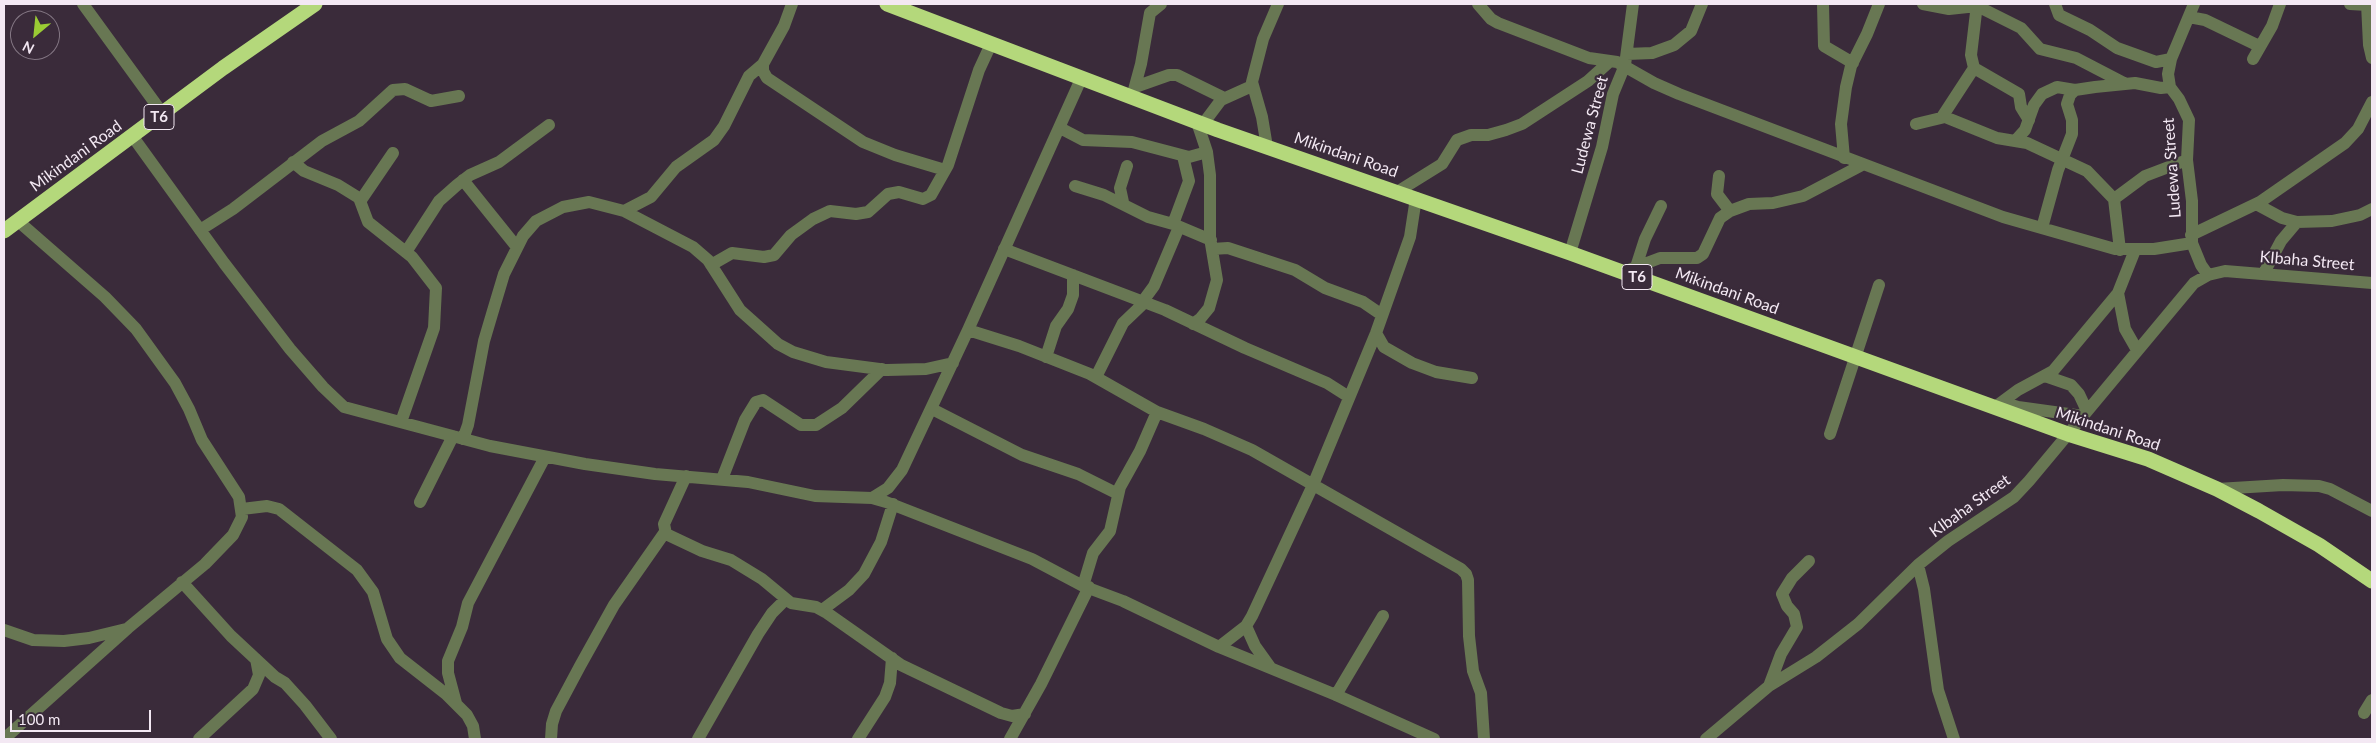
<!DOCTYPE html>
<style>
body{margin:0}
#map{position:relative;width:2376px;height:743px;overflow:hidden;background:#3a2b3a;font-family:Lato,sans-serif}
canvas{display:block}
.frame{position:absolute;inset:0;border:5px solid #f3e8f3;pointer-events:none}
.north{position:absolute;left:10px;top:10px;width:50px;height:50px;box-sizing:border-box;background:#3a2b3a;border:1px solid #847784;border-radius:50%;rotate:208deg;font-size:14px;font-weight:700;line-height:20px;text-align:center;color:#f3e8f3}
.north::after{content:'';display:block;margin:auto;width:18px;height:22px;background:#9acb34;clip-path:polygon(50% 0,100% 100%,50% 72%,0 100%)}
.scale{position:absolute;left:10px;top:710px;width:141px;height:22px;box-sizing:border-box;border:2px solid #f3e8f3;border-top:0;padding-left:6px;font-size:15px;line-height:18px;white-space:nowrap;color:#f3e8f3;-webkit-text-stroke:4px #3a2b3a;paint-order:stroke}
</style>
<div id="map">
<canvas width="2376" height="743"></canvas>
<div class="frame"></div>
<div class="north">N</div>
<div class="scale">100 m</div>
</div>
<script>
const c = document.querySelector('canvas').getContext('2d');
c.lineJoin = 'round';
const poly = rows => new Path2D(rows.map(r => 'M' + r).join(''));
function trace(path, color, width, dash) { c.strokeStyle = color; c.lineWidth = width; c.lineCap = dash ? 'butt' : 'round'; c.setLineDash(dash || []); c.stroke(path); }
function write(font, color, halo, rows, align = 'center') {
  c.font = font + ' Lato,sans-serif'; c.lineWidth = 4.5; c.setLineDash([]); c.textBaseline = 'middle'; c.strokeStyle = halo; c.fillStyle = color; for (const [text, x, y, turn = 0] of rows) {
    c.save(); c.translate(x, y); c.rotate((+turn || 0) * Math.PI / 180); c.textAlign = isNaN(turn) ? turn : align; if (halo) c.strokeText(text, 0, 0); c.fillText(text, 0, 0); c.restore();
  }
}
const minor = poly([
 [83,4,163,114],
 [792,4,784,26,763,64,763,71,767,78,863,142,895,155,945,170],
 [1478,4,1491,19,1498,23,1589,58,1617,62,1654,83,1679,94,2003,217,2115,249,2154,249,2192,243],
 [1823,4,1824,46,1853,63],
 [1923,4,1949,9,1977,6,2021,28,2040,49,2076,58,2126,84],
 [1977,4,1971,55,1974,68,2019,94,2021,107,2029,120],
 [2055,4,2059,15,2090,30,2117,48,2156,62,2171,59],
 [2194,4,2171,59,2168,74,2170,87,2179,99,2189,120,2187,160,2192,201,2192,243,2201,265,2208,275],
 [2350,4,2367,5],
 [2367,4,2369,45,2372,58],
 [2189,17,2205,20,2259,46],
 [1627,54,1652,53,1674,45,1691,31,1702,4],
 [2253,59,2272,26,2280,4],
 [1135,87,1169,75,1177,75,1224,98],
 [1132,97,1141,64,1150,13,1161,4],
 [1942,117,1974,68],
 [1203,124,1221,100,1252,86],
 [1916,124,1945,117,1997,138,2027,143,2087,171,2114,199,2120,250],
 [1060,128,1083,140,1132,142,1189,157,1207,152],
 [133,137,224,263,290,349,323,387,344,407,490,446,585,464,655,474,748,482,815,496,872,498,886,502,1032,559,1083,586,1123,601,1219,647,1336,695,1434,739],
 [2016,140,2025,130,2034,105,2042,94,2057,87,2075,90],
 [1267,147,1262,117,1252,82,1263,39,1278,4],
 [1844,158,1841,124,1846,87,1851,66,1867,34,1879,4],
 [293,162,304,171,338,185,359,198,368,222,412,257,436,288,434,328,401,422],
 [1719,176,1717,194,1730,211],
 [463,180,516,246],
 [1075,186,1104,195,1148,217,1173,224,1211,240],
 [1397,192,1442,164,1457,140,1471,135,1488,135,1506,130,1522,124,1588,81,1609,62],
 [2114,199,2145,176,2187,160],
 [361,200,393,153],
 [1123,202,1120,188,1127,166],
 [2256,204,2282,218,2297,222,2332,221,2360,215,2372,209],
 [624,211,693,247,708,260,740,310,778,344,793,352,826,362,887,370,926,369,953,363],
 [1173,224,1189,181,1183,156],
 [2042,228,2058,170,2072,134,2072,120,2067,104,2070,95,2075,90,2095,87,2135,83,2161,88,2170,87],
 [200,230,233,209,322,141,359,121,393,90,405,89,431,101,459,96],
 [2191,235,2260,202,2345,143,2358,129,2372,102],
 [1004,249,1165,310,1245,348,1327,383,1349,397],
 [1212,249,1228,248,1295,270,1325,288,1363,302,1382,315],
 [406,252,439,201,457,185,470,175,499,162,549,125],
 [1570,253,1602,147,1613,94,1625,65,1633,4],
 [711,265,732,253,764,257,774,255,791,235,813,219,830,211,856,214,868,212,888,194,899,192,923,199,931,195,948,165,979,70,991,44],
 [1636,267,1645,239,1661,206],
 [1623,272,1660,258,1697,258,1703,254,1720,218,1730,211,1749,204,1773,203,1803,196,1862,165],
 [2264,273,2281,241,2297,222],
 [2118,293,2125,329,2137,350],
 [1143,301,1154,286,1179,227],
 [1193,324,1200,319,1209,308,1217,280,1210,238,1210,175,1207,152,1197,122],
 [968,330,1019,346,1090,374,1157,412,1204,429,1252,450,1461,569,1466,574,1468,580,1469,636,1473,671,1481,693,1484,739],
 [1376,333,1384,347,1412,363,1436,372,1472,378],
 [1046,357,1056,326,1068,309,1073,295,1073,275],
 [2045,376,2071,385,2079,394,2087,411],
 [1096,377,1123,323,1145,302],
 [2002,402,2018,407,2083,416],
 [1995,407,2018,390,2053,371,2118,293,2135,250],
 [932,409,1022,455,1078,474,1118,494],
 [1830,434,1879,285],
 [463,439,468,425,484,341,492,314,504,274,523,236,536,221,563,207,589,202,624,211,651,197,676,167,714,140,724,126,749,76,763,64],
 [686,476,664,524,666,534,702,551,731,560,762,579,791,603,816,607,827,613,901,665,1001,713,1012,716,1025,714],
 [722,479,745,420,756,402,763,400,801,425,816,425,842,408,882,369],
 [2217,489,2283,485,2319,486,2330,489,2372,511],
 [872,498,888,488,902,470,968,330,1081,79],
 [420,502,453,436],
 [242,509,267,506,279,509,357,570,373,592,387,639,400,658,446,694,467,715,473,726,475,739],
 [1918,565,1924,589,1938,690,1954,739],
 [182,582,231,636,275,677,285,683,305,705,331,739],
 [1083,586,1093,553,1110,531,1120,487,1140,451,1157,412],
 [822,610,849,590,864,574,881,542,893,504],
 [1246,626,1255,646,1270,667],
 [4,630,33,640,64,641,89,638,126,629],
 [1219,647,1246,626,1252,616,1313,485,1376,333,1410,237,1416,198],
 [1769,686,1781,654,1797,627,1794,614,1787,606,1782,594,1792,578,1809,561],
 [1336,695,1383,616],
 [456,703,448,673,448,661,462,627,468,603,545,457],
 [2364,713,2372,700],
 [4,739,128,628,205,564,233,535,242,517,239,497,202,440,189,409,175,383,136,329,105,297,18,221],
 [199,739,253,689,259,675,256,659],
 [551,739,552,724,556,711,580,666,614,605,665,532],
 [698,739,758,634,772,613,785,600],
 [858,739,885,697,890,683,892,658],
 [1010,739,1041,684,1089,587],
 [1706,739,1769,686,1816,657,1858,624,1918,565,1948,541,2014,497,2029,481,2194,283,2208,275,2225,271,2372,283]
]);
const highway = poly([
 [887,4,1218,130,1570,253,2068,434,2148,459,2217,489,2259,511,2319,545,2372,581],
 [4,231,223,68,315,4]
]);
const shields = [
 [159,117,30],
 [1637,277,30]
];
const shieldNames = [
 ["T6",159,117],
 ["T6",1637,277]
];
const streetNames = [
 ["Ludewa Street",1590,125,-75],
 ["Mikindani Road",1346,155,19],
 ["Mikindani Road",76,156,-36],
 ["Ludewa Street",2172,168,-94],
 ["KIbaha Street",2307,261,5],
 ["Mikindani Road",1727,291,20],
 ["Mikindani Road",2108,429,18],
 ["KIbaha Street",1970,506,-36]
];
trace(minor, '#687753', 12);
trace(highway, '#b4d87b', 15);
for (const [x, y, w] of shields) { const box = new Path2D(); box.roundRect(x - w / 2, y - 12.5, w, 25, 4); c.fillStyle = '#3a2b3a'; c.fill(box); trace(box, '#f3e8f3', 1); }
write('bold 15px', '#f3e8f3', null, shieldNames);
write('16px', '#f3e8f3', '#3a2b3a', streetNames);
</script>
